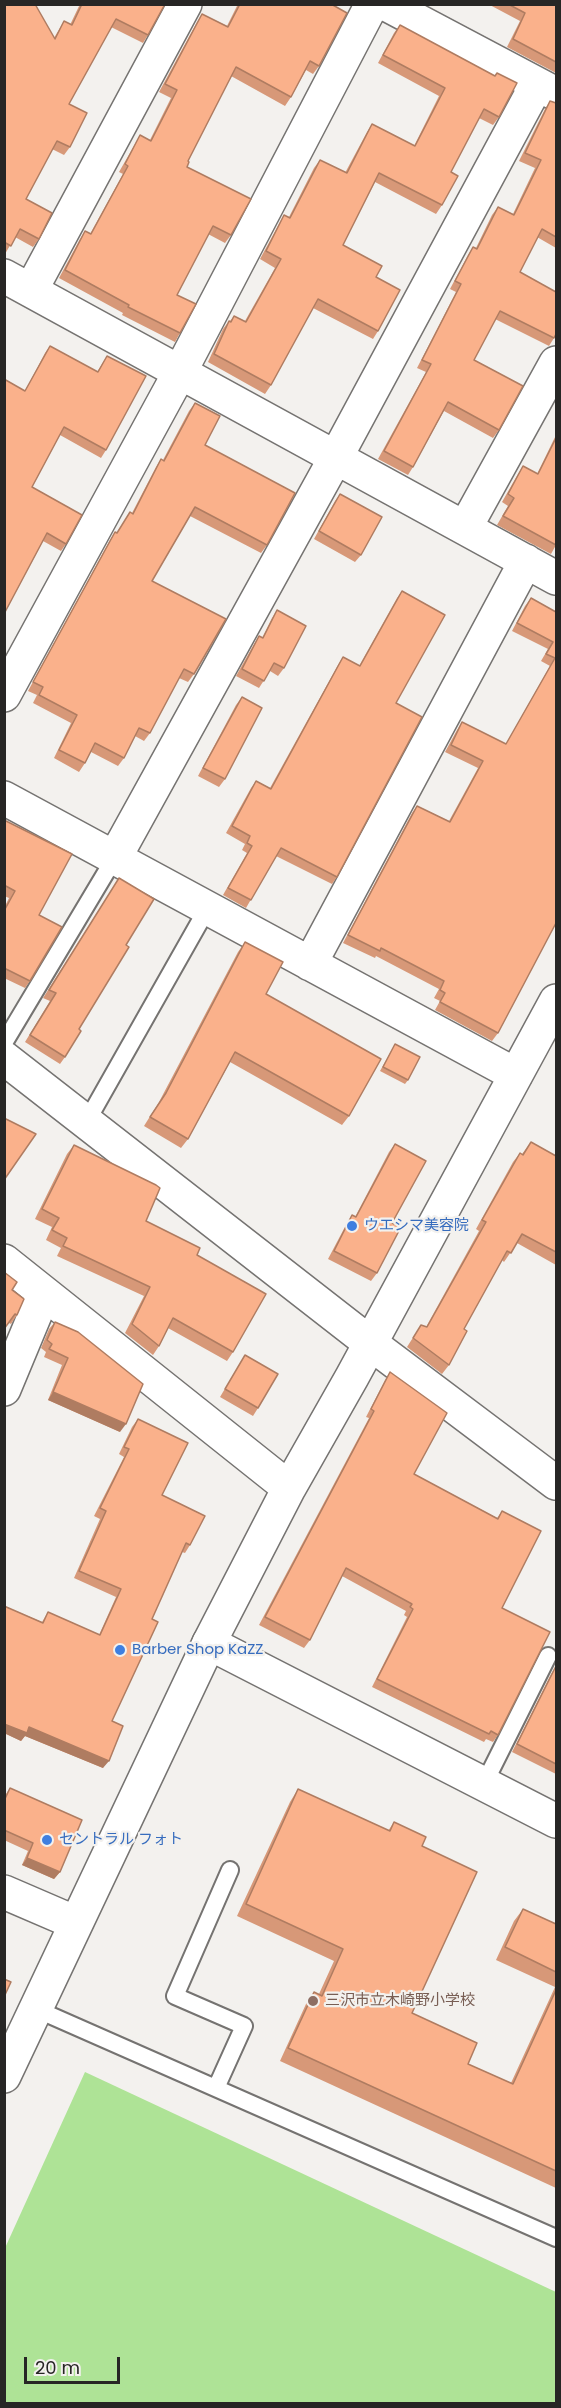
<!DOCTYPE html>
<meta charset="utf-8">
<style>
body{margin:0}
#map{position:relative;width:561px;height:2408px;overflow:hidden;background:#f3f1ee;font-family:Poppins,sans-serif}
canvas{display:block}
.frame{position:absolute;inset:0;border:6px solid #272625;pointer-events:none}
.scale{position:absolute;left:24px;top:2357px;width:96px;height:27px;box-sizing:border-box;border:3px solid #272625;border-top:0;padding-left:8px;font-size:18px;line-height:21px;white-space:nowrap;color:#272625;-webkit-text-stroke:4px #f3f1ee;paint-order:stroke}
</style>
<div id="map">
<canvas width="561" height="2408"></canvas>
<div class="frame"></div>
<div class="scale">20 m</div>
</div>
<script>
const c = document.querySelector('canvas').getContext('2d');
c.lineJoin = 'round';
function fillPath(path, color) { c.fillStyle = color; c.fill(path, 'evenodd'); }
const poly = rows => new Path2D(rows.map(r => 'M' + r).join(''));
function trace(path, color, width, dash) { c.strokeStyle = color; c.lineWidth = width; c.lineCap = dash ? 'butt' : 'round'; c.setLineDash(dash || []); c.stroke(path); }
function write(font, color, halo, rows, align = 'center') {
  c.font = font + ' Poppins,"Noto Sans JP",sans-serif'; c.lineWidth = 4.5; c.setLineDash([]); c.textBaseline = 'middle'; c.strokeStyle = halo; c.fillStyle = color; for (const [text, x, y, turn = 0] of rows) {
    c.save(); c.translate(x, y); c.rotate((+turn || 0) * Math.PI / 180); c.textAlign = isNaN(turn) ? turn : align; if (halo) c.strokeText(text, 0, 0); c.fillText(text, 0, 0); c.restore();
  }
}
const green = poly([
 [85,2072,556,2292,556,2403,5,2403,5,2248]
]);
const service = poly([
 [4,1043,114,859],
 [87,1121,207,909],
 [484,1784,548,1656],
 [36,2009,556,2238],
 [216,2088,244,2026,175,1996,230,1870]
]);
const minor = poly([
 [386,4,556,94],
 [4,276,556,578],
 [31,290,185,4],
 [465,528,556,363],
 [4,695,180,372,372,4],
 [4,798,516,1075],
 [114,859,336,457,537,84],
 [310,964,526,561],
 [4,1058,370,1343,556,1483],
 [4,1261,289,1488],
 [4,1389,44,1293],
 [4,1892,76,1923],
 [4,2076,209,1643,289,1488,352,1377,556,1001]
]);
const tertiary = poly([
 [209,1643,556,1821]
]);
const wall = poly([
 [4,4,54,38,64,21,70,25,80,4,165,4,148,35,143,43,111,27,69,104,70,147,64,155,52,149,26,199,39,239,33,247,15,237,5,254],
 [238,4,331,4,319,66,313,74,306,70,291,97,285,106,231,76,188,161,187,167,231,235,225,243,208,234,177,295,180,333,175,342,122,315,123,313,59,278,80,239,85,231,90,234,123,174,119,172,135,144,140,135,150,140,171,98,159,92,197,22,202,14,227,26],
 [488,4,556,4,556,73,507,47,520,21],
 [400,25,495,76,497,73,499,117,493,125,479,118,451,172,442,205,436,214,375,182,343,245,376,277,378,331,373,339,313,308,271,385,265,394,208,362,223,329,229,321,230,321,234,316,245,321,275,268,260,259,279,224,284,215,289,217,314,168,320,160,345,173,367,132,372,124,414,146,439,96,378,63,394,33],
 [550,101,556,103,556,248,537,237,520,272,554,338,549,346,495,319,474,360,499,430,493,438,444,411,413,467,408,475,378,459,426,372,417,368,456,292,450,289,468,255,473,247,476,248,492,215,498,207,513,214,535,168,519,161,545,109],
 [50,346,97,372,107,356,106,450,101,458,60,435,32,487,66,544,61,551,43,541,4,614,25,391,45,353],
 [195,403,205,445,267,545,261,553,190,516,152,581,194,674,188,682,179,678,150,733,144,741,135,736,124,758,118,766,91,752,85,763,79,772,54,758,71,723,33,703,37,695,28,691,110,540,115,532,117,533,130,512,132,513,156,467,161,459,163,460,189,411],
 [556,435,556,545,551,554,497,525,508,506,502,502,518,474,523,466,537,474],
 [340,494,361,555,355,562,314,539,335,501],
 [402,591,396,703,337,877,332,884,276,856,246,908,223,895,247,853,242,850,245,844,226,833,251,788,256,781,270,788,338,665,343,657,359,666,397,598],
 [531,598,556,612,556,923,498,1033,492,1041,435,1010,440,1001,434,998,439,989,376,956,375,958,343,943,412,813,417,806,449,821,478,768,445,752,457,730,462,722,506,744,550,666,541,661,548,649,512,631,525,606],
 [277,610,284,668,278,676,270,671,259,688,236,676,254,644,259,636,262,638,272,618],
 [242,697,225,779,219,787,198,776,236,705],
 [4,820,39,915,30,981,25,988,4,978,4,908,9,898,4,896],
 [119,878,126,945,79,1029,65,1057,60,1064,25,1042,50,1001,43,998],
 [245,942,266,994,349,1116,342,1125,230,1062,188,1139,181,1148,144,1126,159,1102,238,952],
 [395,1044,408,1080,405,1084,380,1071],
 [531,1142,556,1156,556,1265,517,1243,504,1262,502,1260,464,1329,449,1365,442,1374,407,1347,421,1325,426,1327,479,1231,476,1229,513,1162,520,1153,522,1154],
 [395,1144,392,1223,377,1273,371,1281,328,1259,347,1223,352,1215,355,1217,389,1152],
 [74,1145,146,1221,197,1255,233,1352,227,1361,168,1328,159,1346,153,1355,125,1333,144,1296,57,1256,61,1248,46,1240,52,1227,35,1219,67,1154],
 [12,1290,17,1315,11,1324,9,1323],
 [55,1322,120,1432,48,1400,62,1365,44,1357,46,1352,41,1348,49,1329],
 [245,1355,258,1408,253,1416,220,1397],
 [390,1372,414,1474,497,1518,502,1511,502,1608,498,1735,493,1742,486,1739,484,1742,372,1687,407,1617,404,1615,406,1611,342,1576,310,1640,304,1648,259,1625,369,1418,366,1417,385,1380],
 [138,1419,162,1495,190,1545,185,1553,182,1552,152,1619,112,1721,103,1768,25,1736,21,1741,4,1733,4,1606,42,1622,48,1612,99,1635,116,1597,74,1578,100,1519,94,1516,124,1457,119,1454,132,1427],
 [556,1666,556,1774,512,1752,551,1674],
 [10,1788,60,1872,54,1879,22,1865,28,1851,4,1840,4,1797],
 [298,1789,388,1831,394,1822,422,1846,412,2013,468,2064,511,2083,555,1987,496,1960,514,1921,523,1909,556,1924,556,2188,280,2061,306,2004,314,1992,319,1994,334,1961,237,1916,290,1802]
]);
const shadedWall = poly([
 [53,1392,126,1424,120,1432,48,1400],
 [4,1724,29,1727,109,1761,103,1768,25,1736,21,1741,4,1733],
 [27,1858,60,1872,54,1879,22,1865]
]);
const building = poly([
 [4,4,35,4,55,39,64,21,72,25,82,4,165,4,148,35,116,19,69,104,87,113,70,147,57,141,26,199,52,213,39,239,20,229,11,246,4,242,4,4],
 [240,4,331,4,347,13,319,66,310,61,291,97,236,67,188,161,189,162,187,167,251,199,231,235,213,226,177,295,196,304,180,333,128,307,129,305,65,270,85,231,91,234,128,166,125,164,140,135,151,141,177,90,165,84,202,14,228,27,240,4],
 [508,4,556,4,556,62,513,39,525,13,508,4],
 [400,25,495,76,497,73,517,83,499,117,484,109,451,172,458,176,442,205,379,173,343,245,382,266,376,277,400,290,378,331,318,299,271,385,214,354,229,321,231,322,234,316,246,322,281,259,266,251,284,215,290,218,320,160,347,173,372,124,415,146,445,88,383,55,400,25],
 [550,101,556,103,556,237,542,229,520,272,556,292,556,334,554,338,500,311,474,360,523,386,499,430,448,402,413,467,384,451,431,364,422,360,461,284,455,281,473,247,477,249,498,207,514,215,541,160,525,153,550,101],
 [50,346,98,372,107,356,146,376,106,450,64,427,32,487,82,515,66,544,47,533,4,614,4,379,25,391,50,346],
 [195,403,220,416,205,445,295,493,267,545,195,507,152,581,226,619,194,674,184,669,150,733,139,728,124,758,95,743,85,763,59,750,77,715,39,695,43,687,33,682,115,532,117,533,130,512,133,514,161,459,164,461,195,403],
 [556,438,556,545,503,516,514,498,508,494,523,466,538,474,556,438],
 [340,494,382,517,361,555,319,531,340,494],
 [402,591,445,615,396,703,422,717,337,877,281,848,251,900,228,888,252,846,247,843,250,836,232,826,256,781,271,789,343,657,360,666,402,591],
 [531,598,556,612,556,923,498,1033,440,1002,445,993,440,990,444,981,381,948,380,951,348,935,417,806,450,822,483,761,451,745,462,722,506,744,555,658,546,654,553,642,517,623,531,598],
 [277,610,306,626,284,668,274,663,264,681,242,669,259,636,263,638,277,610],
 [242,697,262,708,225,779,203,768,242,697],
 [4,820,72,854,39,915,62,927,30,981,4,968,4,911,15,891,4,885,4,820],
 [119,878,154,899,126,945,129,947,79,1029,81,1031,65,1057,30,1035,56,993,49,990,119,878],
 [245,942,283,962,266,994,381,1059,349,1116,235,1052,188,1139,150,1117,166,1093,245,942],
 [395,1044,420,1057,408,1080,383,1067,395,1044],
 [4,1118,36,1134,4,1180,4,1118],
 [531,1142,556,1156,556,1252,522,1234,511,1253,507,1251,464,1329,467,1331,449,1365,413,1338,421,1325,427,1327,486,1222,482,1220,520,1153,523,1155,531,1142],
 [395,1144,426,1161,392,1223,401,1227,377,1273,334,1251,352,1215,356,1217,395,1144],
 [74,1145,156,1185,160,1188,146,1221,200,1248,197,1255,266,1294,233,1352,173,1318,159,1346,132,1324,150,1287,63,1246,67,1238,52,1230,59,1218,42,1209,74,1145],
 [4,1272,17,1282,12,1290,24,1299,17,1315,15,1314,4,1329,4,1272],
 [55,1322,78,1332,143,1384,126,1424,53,1392,68,1358,49,1349,52,1344,47,1340,55,1322],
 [245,1355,278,1374,258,1408,225,1389,245,1355],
 [390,1372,447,1413,414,1474,498,1519,502,1511,541,1531,502,1608,550,1632,498,1735,491,1731,489,1734,377,1679,413,1609,410,1607,412,1604,346,1568,310,1640,265,1617,374,1411,371,1409,390,1372],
 [138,1419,188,1443,162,1495,205,1516,190,1545,186,1543,152,1619,158,1622,112,1721,123,1726,109,1761,29,1727,27,1733,4,1724,4,1606,43,1623,48,1612,100,1635,121,1589,79,1571,106,1511,100,1508,129,1449,124,1447,138,1419],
 [556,1666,556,1764,517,1744,556,1666],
 [10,1788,82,1820,60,1872,27,1858,33,1843,4,1830,4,1801,10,1788],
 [298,1789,390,1831,394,1822,426,1837,422,1846,477,1872,412,2013,477,2043,468,2064,513,2084,556,1990,556,2171,288,2048,314,1992,322,1996,343,1949,246,1904,298,1789],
 [523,1909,556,1924,556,1972,505,1947,523,1909],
 [4,1979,11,1982,4,1997,4,1979]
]);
const markers = [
 [352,1226,6,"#3f7fe0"],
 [120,1650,6,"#3f7fe0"],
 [47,1840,6,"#3f7fe0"],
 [313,2001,6,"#8d6e63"]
];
const shopNames = [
 ["ウエシマ美容院",364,1226],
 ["Barber Shop KaZZ",132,1650],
 ["セントラル フォト",59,1840]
];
const educationNames = [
 ["三沢市立木崎野小学校",325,2001]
];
fillPath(green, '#aee396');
trace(service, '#757371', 20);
trace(minor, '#757371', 36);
trace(tertiary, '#757371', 36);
trace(service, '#fff', 16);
trace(minor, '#fff', 33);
trace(tertiary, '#fff', 33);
fillPath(wall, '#d79878');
fillPath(shadedWall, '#af7c61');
fillPath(building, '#fab18b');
trace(building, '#af7c61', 1.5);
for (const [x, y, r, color] of markers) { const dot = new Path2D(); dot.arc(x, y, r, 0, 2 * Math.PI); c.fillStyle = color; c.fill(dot); trace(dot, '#f3f1ee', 2); }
write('15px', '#366cbe', '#f3f1ee', shopNames, 'left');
write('15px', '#785e54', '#f3f1ee', educationNames, 'left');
</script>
